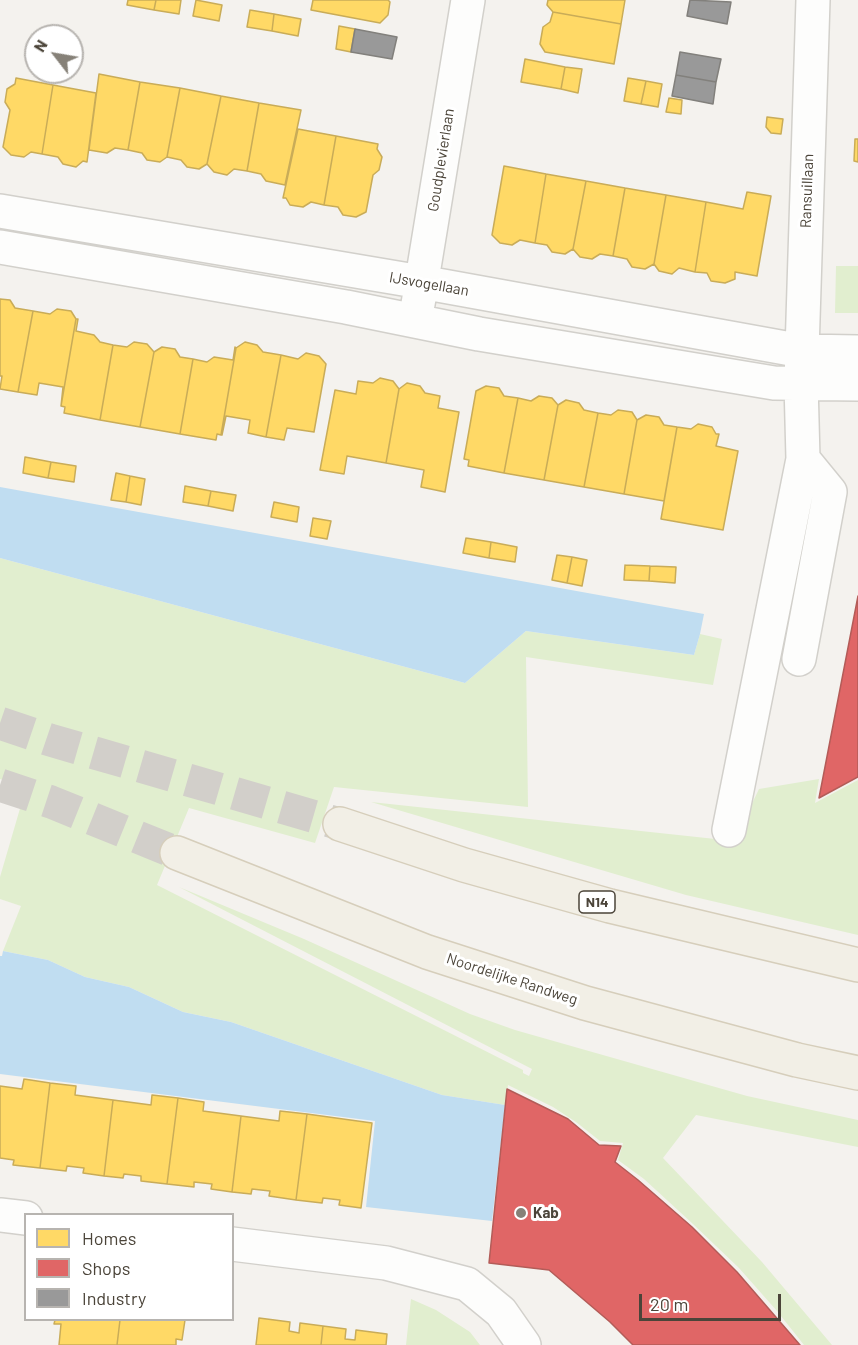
<!DOCTYPE html>
<style>
body{margin:0}
#map{position:relative;width:858px;height:1345px;overflow:hidden;background:#f4f2ee;font-family:Barlow,sans-serif}
canvas{display:block}
.legend{position:absolute;left:24px;top:1213px;width:210px;height:108px;box-sizing:border-box;background:#fff;border:2px solid #b7b4b0;margin:0;padding:8px 10px;list-style:none;font-size:18px;color:#4b4439}
.legend li{display:flex;align-items:center;gap:12px;height:30px}
.legend b{width:30px;border:2px solid #b7b4b0}
.north{position:absolute;left:24px;top:24px;width:60px;height:60px;box-sizing:border-box;background:#fff;border:2px solid #b7b4b0;border-radius:50%;rotate:301deg;font-size:16px;font-weight:700;line-height:24px;text-align:center;color:#4b4439}
.north::after{content:'';display:block;margin:auto;width:21px;height:27px;background:#868178;clip-path:polygon(50% 0,100% 100%,50% 72%,0 100%)}
.scale{position:absolute;left:639px;top:1294px;width:142px;height:27px;box-sizing:border-box;border:3px solid #4b4439;border-top:0;padding-left:8px;font-size:18px;line-height:21px;white-space:nowrap;color:#4b4439;-webkit-text-stroke:4px #fff;paint-order:stroke}
</style>
<div id="map">
<canvas width="858" height="1345"></canvas>
<ul class="legend">
<li><b style="height:16px;background:#ffd966"></b>Homes</li>
<li><b style="height:16px;background:#e06666"></b>Shops</li>
<li><b style="height:16px;background:#999"></b>Industry</li>
</ul>
<div class="north">N</div>
<div class="scale">20 m</div>
</div>
<script>
const c = document.querySelector('canvas').getContext('2d');
c.lineJoin = 'round';
function fillPath(path, color) { c.fillStyle = color; c.fill(path, 'evenodd'); }
const poly = rows => new Path2D(rows.map(r => 'M' + r).join(''));
function trace(path, color, width, dash) { c.strokeStyle = color; c.lineWidth = width; c.lineCap = dash ? 'butt' : 'round'; c.setLineDash(dash || []); c.stroke(path); }
function write(font, color, halo, rows, align = 'center') {
  c.font = font + ' Barlow,sans-serif'; c.lineWidth = 6; c.setLineDash([]); c.textBaseline = 'middle'; c.strokeStyle = halo; c.fillStyle = color; for (const [text, x, y, turn = 0] of rows) {
    c.save(); c.translate(x, y); c.rotate((+turn || 0) * Math.PI / 180); c.textAlign = isNaN(turn) ? turn : align; if (halo) c.strokeText(text, 0, 0); c.fillText(text, 0, 0); c.restore();
  }
}
const green = poly([
 [836,266,858,266,858,313,835,313],
 [0,558,465,683,526,631,694,655,700,634,722,639,713,685,526,657,528,807,334,787,315,843,189,808,157,885,523,1070,523,1073,529,1076,532,1069,179,887,304,939,470,1014,515,1030,747,1096,858,1120,858,1147,696,1115,663,1158,762,1262,832,1345,804,1345,777,1311,739,1268,693,1224,644,1179,618,1160,623,1143,600,1141,576,1122,553,1107,508,1085,505,1105,442,1095,231,1022,183,1012,129,987,85,977,48,960,3,951,21,906,0,899,0,877,26,788,0,779],
 [819,779,815,803,858,780,858,935,686,895,371,802,734,841,759,789],
 [411,1299,436,1310,470,1332,480,1345,406,1345]
]);
const water = poly([
 [0,487,704,614,700,634,694,655,526,631,465,683,0,558],
 [3,951,48,960,85,977,129,987,183,1012,231,1022,442,1095,505,1105,492,1221,366,1207,375,1121,0,1074,0,956,2,956]
]);
const homes = poly([
 [128,0,156,0,154,10,127,5,128,0],
 [156,0,181,0,179,14,154,10,156,0],
 [196,0,222,5,219,21,193,16,196,0],
 [313,0,388,0,390,2,388,15,380,23,311,10,313,0],
 [548,0,625,0,621,24,553,12,547,5,548,0],
 [250,10,274,14,272,31,247,27,250,10],
 [553,12,621,24,614,64,545,52,540,44,543,27,550,22,553,12],
 [274,14,301,19,298,36,272,31,274,14],
 [339,26,355,29,351,52,336,49,339,26],
 [525,59,565,67,561,89,521,82,525,59],
 [565,67,582,69,578,93,561,89,565,67],
 [99,74,140,82,128,150,115,148,107,153,89,150,99,74],
 [16,78,53,85,42,154,31,152,24,157,11,155,3,147,10,110,5,102,7,89,15,84,16,78],
 [628,78,646,81,641,104,624,101,628,78],
 [646,81,662,84,658,107,641,104,646,81],
 [140,82,180,88,167,157,160,162,147,160,142,153,128,150,140,82],
 [53,85,96,93,87,162,83,161,76,167,63,164,58,157,42,154,53,85],
 [180,88,221,96,207,164,199,169,187,167,181,160,167,157,180,88],
 [221,96,259,103,247,171,234,169,227,175,214,172,207,164,221,96],
 [669,98,682,100,681,114,666,112,669,98],
 [259,103,301,110,285,185,266,181,261,174,247,171,259,103],
 [767,117,783,119,781,134,771,133,766,127,767,117],
 [298,129,336,136,324,205,311,202,303,207,290,205,286,198,283,198,298,129],
 [336,136,378,144,377,149,382,157,379,170,373,175,366,212,356,217,343,215,338,207,324,205,336,136],
 [855,139,858,139,858,162,854,161,855,139],
 [504,166,546,174,535,243,520,240,512,245,500,243,492,235,504,166],
 [546,174,586,181,573,249,565,254,552,252,547,245,535,243,546,174],
 [586,181,625,188,613,256,600,254,592,259,580,257,573,249,586,181],
 [625,188,666,195,654,264,645,269,632,267,627,259,613,256,625,188],
 [747,192,771,196,757,276,735,272,735,279,725,283,711,281,707,273,695,272,706,202,743,209,747,192],
 [666,195,706,202,695,272,679,268,672,274,659,271,654,264,666,195],
 [0,299,10,300,15,308,33,311,18,392,0,389,2,376,0,376,0,299],
 [57,309,71,311,76,319,61,406,63,387,39,383,37,395,18,392,33,311,50,314,57,309],
 [76,319,78,319,76,331,94,335,100,342,113,345,100,420,64,413,65,407,61,406,76,319],
 [134,342,147,344,154,352,140,427,100,420,113,345,127,347,134,342],
 [245,342,257,345,263,352,281,355,266,437,248,433,250,420,226,416,222,435,221,435,236,348,245,342],
 [162,347,175,349,180,357,193,359,180,434,140,427,154,352,162,347],
 [235,347,236,348,221,435,217,434,216,440,180,434,193,359,207,362,214,357,233,360,235,347],
 [306,353,319,356,326,364,314,432,287,428,284,440,266,437,281,355,298,359,306,353],
 [380,378,393,381,399,389,386,463,347,456,344,474,320,470,335,390,356,394,358,381,373,383,380,378],
 [407,383,420,386,425,393,440,396,438,408,459,412,445,492,421,487,424,470,386,463,399,389,407,383],
 [486,386,499,388,504,396,518,398,504,473,468,466,469,460,464,459,476,391,486,386],
 [539,396,552,398,558,405,544,480,504,473,518,398,531,401,539,396],
 [566,400,579,403,584,410,598,413,584,487,544,480,558,405,566,400],
 [618,410,632,412,637,420,624,494,584,487,598,413,611,415,618,410],
 [646,415,659,417,664,425,677,427,664,501,624,494,637,420,646,415],
 [698,424,712,427,716,434,719,434,716,446,738,451,723,530,661,519,677,427,691,429,698,424],
 [25,457,51,462,48,478,23,473,25,457],
 [51,462,76,466,74,482,48,478,51,462],
 [116,473,130,476,126,502,111,500,116,473],
 [130,476,145,479,141,505,126,502,130,476],
 [185,486,211,491,208,506,183,502,185,486],
 [211,491,236,495,233,511,208,506,211,491],
 [274,502,299,507,297,522,271,517,274,502],
 [313,518,331,521,327,539,310,536,313,518],
 [466,538,491,542,489,558,463,553,466,538],
 [491,542,517,547,515,562,489,558,491,542],
 [557,555,572,557,567,583,552,580,557,555],
 [572,557,587,560,582,586,567,583,572,557],
 [625,565,650,566,649,581,624,580,625,565],
 [650,566,676,567,675,583,649,581,650,566],
 [24,1079,50,1083,40,1168,13,1165,14,1160,0,1158,0,1086,22,1089,24,1079],
 [50,1083,76,1086,75,1095,113,1100,104,1176,83,1173,84,1168,67,1166,66,1171,40,1168,50,1083],
 [152,1095,178,1098,167,1184,141,1181,141,1176,124,1174,123,1178,104,1176,113,1100,151,1105,152,1095],
 [178,1098,204,1102,203,1111,241,1116,232,1192,211,1189,212,1184,194,1182,194,1187,167,1184,178,1098],
 [280,1111,307,1114,296,1200,269,1196,270,1191,252,1189,251,1194,232,1192,241,1116,279,1121,280,1111],
 [307,1114,372,1123,361,1208,339,1205,340,1200,323,1198,322,1203,296,1200,307,1114],
 [259,1318,290,1322,289,1331,299,1333,300,1323,323,1326,321,1345,256,1345,259,1318],
 [55,1320,120,1320,117,1345,59,1345,61,1324,54,1324,55,1320],
 [120,1320,185,1320,182,1340,176,1339,176,1345,117,1345,120,1320],
 [323,1326,346,1329,345,1339,355,1340,356,1330,387,1334,386,1345,321,1345,323,1326]
]);
const shops = poly([
 [858,596,858,777,819,798,858,596],
 [507,1089,568,1119,599,1145,621,1146,615,1162,638,1180,692,1227,737,1272,800,1345,633,1345,610,1322,549,1270,489,1263,507,1089]
]);
const industry = poly([
 [690,0,731,2,727,24,687,16,690,0],
 [355,29,397,37,392,59,351,52,355,29],
 [680,52,721,59,716,82,676,75,680,52],
 [676,75,716,82,713,104,672,96,676,75]
]);
const majorTunnel = poly([
 [0,723,50,740,340,824],
 [0,785,51,802,177,853]
]);
const minor = poly([
 [0,211,421,282,802,351,858,352],
 [0,247,346,307,479,334,774,383,858,384],
 [418,304,468,0],
 [799,659,830,492,803,459],
 [729,830,803,459,801,383,813,0],
 [0,1215,26,1218],
 [232,1244,386,1263,467,1284,501,1312,524,1345]
]);
const major = poly([
 [340,824,464,865,610,906,858,965],
 [177,853,427,952,585,1003,797,1060,858,1073]
]);
const markers = [
 [521,1213,6,"#868178"]
];
const shields = [
 [597,902,36]
];
const shieldNames = [
 ["N14",597,902]
];
const streetNames = [
 ["Goudplevierlaan",441,160,-81],
 ["Ransuillaan",807,191,-88],
 ["IJsvogellaan",429,284,10],
 ["Noordelijke Randweg",512,979,18]
];
const poiNames = [
 ["Kab",533,1213]
];
fillPath(green, '#e1eecf');
fillPath(water, '#c0ddf1');
fillPath(homes, '#ffd966');
trace(homes, '#c9ac58', 1.5);
fillPath(shops, '#e06666');
trace(shops, '#b35c58', 1.5);
fillPath(industry, '#999');
trace(industry, '#82807c', 1.5);
trace(majorTunnel, '#d2cfca', 33, [33, 16]);
trace(minor, '#d2d0cb', 36);
trace(major, '#d6cebb', 36);
trace(minor, '#fdfdfc', 33);
trace(major, '#f2efe6', 33);
for (const [x, y, r, color] of markers) { const dot = new Path2D(); dot.arc(x, y, r, 0, 2 * Math.PI); c.fillStyle = color; c.fill(dot); trace(dot, '#fff', 2); }
for (const [x, y, w] of shields) { const box = new Path2D(); box.roundRect(x - w / 2, y - 11, w, 22, 4.5); c.fillStyle = '#fff'; c.fill(box); trace(box, '#4b4439', 1.5); }
write('bold 14px', '#4b4439', null, shieldNames);
write('15px', '#4b4439', '#fff', streetNames);
write('bold 15px', '#4b4439', '#fff', poiNames, 'left');
</script>
